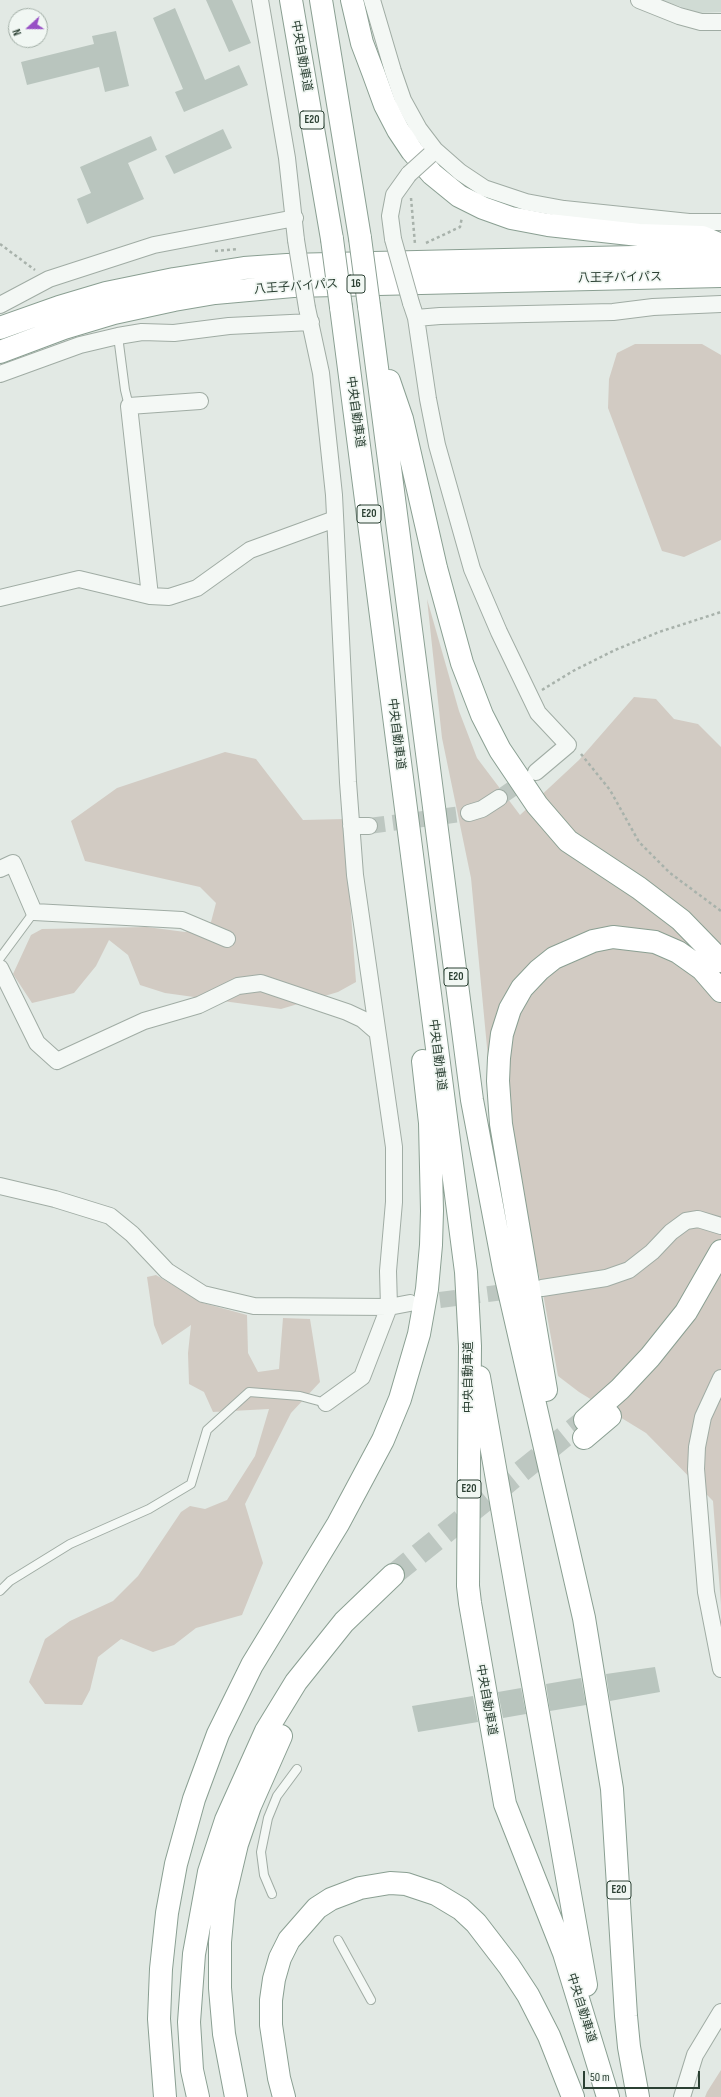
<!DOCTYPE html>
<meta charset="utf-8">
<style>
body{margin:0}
#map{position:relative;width:721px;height:2097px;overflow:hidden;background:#e2e9e4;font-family:"Sofia Sans Condensed",sans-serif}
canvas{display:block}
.north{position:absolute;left:8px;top:8px;width:40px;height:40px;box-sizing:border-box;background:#f1f7f3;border:1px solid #a2aea6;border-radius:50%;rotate:249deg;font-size:11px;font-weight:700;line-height:16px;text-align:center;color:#2b4033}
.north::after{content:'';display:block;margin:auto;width:14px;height:18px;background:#9750c5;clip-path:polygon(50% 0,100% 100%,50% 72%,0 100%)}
.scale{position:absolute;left:583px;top:2071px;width:117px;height:18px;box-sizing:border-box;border:2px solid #2b4033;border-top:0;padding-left:5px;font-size:12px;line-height:14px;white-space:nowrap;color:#2b4033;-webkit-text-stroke:3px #f1f7f3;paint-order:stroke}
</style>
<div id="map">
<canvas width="721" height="2097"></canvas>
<div class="north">N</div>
<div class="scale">50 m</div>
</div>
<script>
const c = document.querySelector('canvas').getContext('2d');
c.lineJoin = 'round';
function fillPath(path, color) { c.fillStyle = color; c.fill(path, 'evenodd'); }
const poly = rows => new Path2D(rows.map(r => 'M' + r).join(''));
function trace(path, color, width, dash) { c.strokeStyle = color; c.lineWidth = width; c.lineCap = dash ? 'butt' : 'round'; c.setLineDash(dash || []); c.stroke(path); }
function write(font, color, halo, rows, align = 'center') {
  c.font = font + ' "Sofia Sans Condensed","Noto Sans JP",sans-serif'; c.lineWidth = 3.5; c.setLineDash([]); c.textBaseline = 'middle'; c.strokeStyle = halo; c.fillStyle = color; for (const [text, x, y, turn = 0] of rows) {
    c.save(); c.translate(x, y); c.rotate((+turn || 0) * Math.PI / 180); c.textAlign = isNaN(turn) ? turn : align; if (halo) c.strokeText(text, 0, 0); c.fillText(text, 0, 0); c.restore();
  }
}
const built = poly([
 [661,0,721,0,721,12,699,13]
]);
const green = poly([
 [635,344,702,344,721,355,721,540,684,557,662,551,608,408,609,379,617,353],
 [427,599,459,711,477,758,520,815,579,760,634,697,656,699,674,719,698,724,721,747,721,1605,713,1501,646,1433,579,1392,558,1376,542,1288,488,1058,471,878,442,738],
 [225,752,256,759,303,820,344,819,356,982,338,992,281,1009,165,993,140,985,128,955,109,940,96,966,74,993,32,1003,13,974,31,935,42,929,147,927,185,932,211,922,216,903,200,887,85,861,71,821,117,788],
 [156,1275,203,1303,247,1315,248,1353,258,1372,279,1369,283,1318,310,1319,320,1382,291,1413,245,1504,263,1563,242,1615,196,1628,174,1645,153,1652,121,1639,98,1657,90,1690,82,1705,45,1704,29,1682,45,1639,70,1621,113,1601,138,1576,181,1512,190,1506,205,1509,227,1500,255,1456,269,1409,213,1412,204,1392,189,1384,188,1353,191,1325,162,1345,154,1325,147,1277],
 [721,2070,721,2097,705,2097,707,2092]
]);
const building = poly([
 [206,0,232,0,251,43,229,52],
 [175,8,205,80,239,65,248,85,184,112,175,92,183,89,153,18],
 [116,31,129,86,105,92,99,67,27,85,21,62,94,44,92,36],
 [223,129,232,148,174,174,165,156],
 [151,136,157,150,128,163,144,199,87,224,77,199,91,193,80,167],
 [655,1667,660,1692,610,1701,606,1674],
 [581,1678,586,1705,550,1711,546,1684],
 [521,1688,526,1714,503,1718,498,1692],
 [473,1696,478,1722,418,1732,412,1706]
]);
const minorTunnel = poly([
 [499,798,531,776],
 [369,826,469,813],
 [416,1303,520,1290]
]);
const motorwayTunnel = poly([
 [393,1575,585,1420]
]);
const path = poly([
 [411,198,415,244],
 [426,243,460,227,462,217],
 [0,244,35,270],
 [215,251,238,249],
 [542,690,573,671,615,650,659,632,721,612],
 [581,754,610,790,639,842,670,873,721,911]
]);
const service = poly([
 [118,336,125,390,129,406],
 [0,958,34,912],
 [0,1591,10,1581,70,1544,149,1509,191,1484,207,1430,249,1392,300,1396,326,1403],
 [272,1894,264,1875,261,1852,268,1818,277,1796,297,1769],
 [338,1940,371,2000]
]);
const minor = poly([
 [260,0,287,158,296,240],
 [372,0,393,71,403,100,419,129,435,150,460,172,484,188,526,202,564,209,689,222,721,222],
 [639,0,679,16,701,22,721,22],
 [393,239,390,216,394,195,409,174],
 [411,303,416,318,428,399,437,445,472,569,499,632,538,713,568,745,536,772],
 [0,305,49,279,154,245,295,218],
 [307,308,321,373,334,495,348,782,355,875,394,1147,394,1202,388,1271,389,1307,362,1377,326,1403],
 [416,318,440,316,613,312,653,307,721,304],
 [0,374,80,345,118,336,142,332,174,333,229,326,311,322],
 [150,596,129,406,200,401],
 [0,598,79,579,150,596,169,597,197,588,250,550,335,519],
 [469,813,482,809,499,798],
 [351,826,369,826],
 [0,869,13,863,34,912,182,920,227,939],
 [0,968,37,1043,57,1061,144,1021,199,1005,238,986,261,983,347,1012,362,1019,377,1032],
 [0,1186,55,1199,110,1216,132,1234,167,1271,203,1294,254,1306,389,1307,410,1303],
 [542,1288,606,1278,629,1270,652,1252,671,1232,686,1221,698,1219,721,1226],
 [721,1378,703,1417,697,1447,696,1469,706,1592,721,1669],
 [682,2097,695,2055,721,2012]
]);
const trunk = poly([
 [0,328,59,307,106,293,174,279,244,268,287,265,721,255],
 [0,352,64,328,114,313,174,300,215,293,293,286,721,276]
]);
const motorway = poly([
 [291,0,332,239],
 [321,0,360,238],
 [352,0,362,43,373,72,385,105,398,130,412,151,432,174,459,196,483,208,511,218,548,225,639,235,702,237,721,245],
 [369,306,472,1100,504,1269,584,1618,612,1789,626,2016,629,2047,638,2097],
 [341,307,466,1272,470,1346,468,1586,470,1603,505,1804,564,1953,608,2097],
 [389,381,402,419,436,568,462,663,482,715,500,750,537,805,568,841,639,888,681,920,721,961],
 [479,1377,586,1985],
 [546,1390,501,1124,498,1081,499,1058,502,1034,510,1009,522,988,539,970,554,958,593,941,613,937,655,942,678,952,702,969,721,991],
 [585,1420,620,1389,650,1357,686,1312,721,1251],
 [584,1438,610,1416],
 [165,2097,159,2019,161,1969,167,1913,176,1864,194,1799,218,1734,252,1665,338,1524,383,1440,400,1399,419,1334,427,1289,431,1245,432,1211,430,1123,423,1061],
 [198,2097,192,2070,189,2022,194,1954,209,1872,226,1820,266,1731,296,1682,344,1622,393,1575],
 [236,2097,224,2034,220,1988,220,1942,224,1899,237,1844,250,1806,281,1736],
 [284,2097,279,2078,271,2025,271,2000,274,1979,280,1958,289,1940,317,1908,331,1899,360,1888,390,1883,406,1884,436,1894,461,1909,476,1923,509,1966,528,1995,549,2036,573,2097]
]);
const minorBridge = poly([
 [409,174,430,155],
 [393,239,411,303],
 [296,240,307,308]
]);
const motorwayBridge = poly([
 [360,238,369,306],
 [332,239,341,307]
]);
const shields = [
 [312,120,24],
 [356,284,18],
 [369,514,24],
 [456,977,24],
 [469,1489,24],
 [619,1890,24]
];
const shieldNames = [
 ["E20",312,120],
 ["16",356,284],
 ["E20",369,514],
 ["E20",456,977],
 ["E20",469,1489],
 ["E20",619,1890]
];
const streetNames = [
 ["中央自動車道",301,56,80],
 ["八王子バイパス",620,278,-1],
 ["八王子バイパス",296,287,-4],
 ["中央自動車道",355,412,82],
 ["中央自動車道",396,734,83],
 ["中央自動車道",437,1055,83],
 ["中央自動車道",469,1377,-90],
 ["中央自動車道",486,1700,80],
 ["中央自動車道",581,2008,73]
];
fillPath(built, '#d0dbd4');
fillPath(green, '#d2cbc3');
fillPath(building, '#b9c5be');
trace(minorTunnel, '#bdc7c1', 16, [16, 8]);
trace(motorwayTunnel, '#bdc7c1', 22, [22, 11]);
trace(service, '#a0aca4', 10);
trace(minor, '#a0aca4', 18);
trace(trunk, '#8a9f92', 24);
trace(motorway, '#8a9f92', 24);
trace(path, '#a8b2ab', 2.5, [3, 3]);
trace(service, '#f4f8f5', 8);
trace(minor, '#f4f8f5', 16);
trace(trunk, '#fff', 22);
trace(motorway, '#fff', 22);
trace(minorBridge, '#a0aca4', 18, []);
trace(motorwayBridge, '#8a9f92', 24, []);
trace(minorBridge, '#f4f8f5', 16);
trace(motorwayBridge, '#fff', 22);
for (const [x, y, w] of shields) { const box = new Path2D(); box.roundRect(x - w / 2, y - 9, w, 18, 3); c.fillStyle = '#f1f7f3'; c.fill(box); trace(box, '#2b4033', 1); }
write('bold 11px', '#2b4033', null, shieldNames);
write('12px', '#2b4033', '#f1f7f3', streetNames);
</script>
